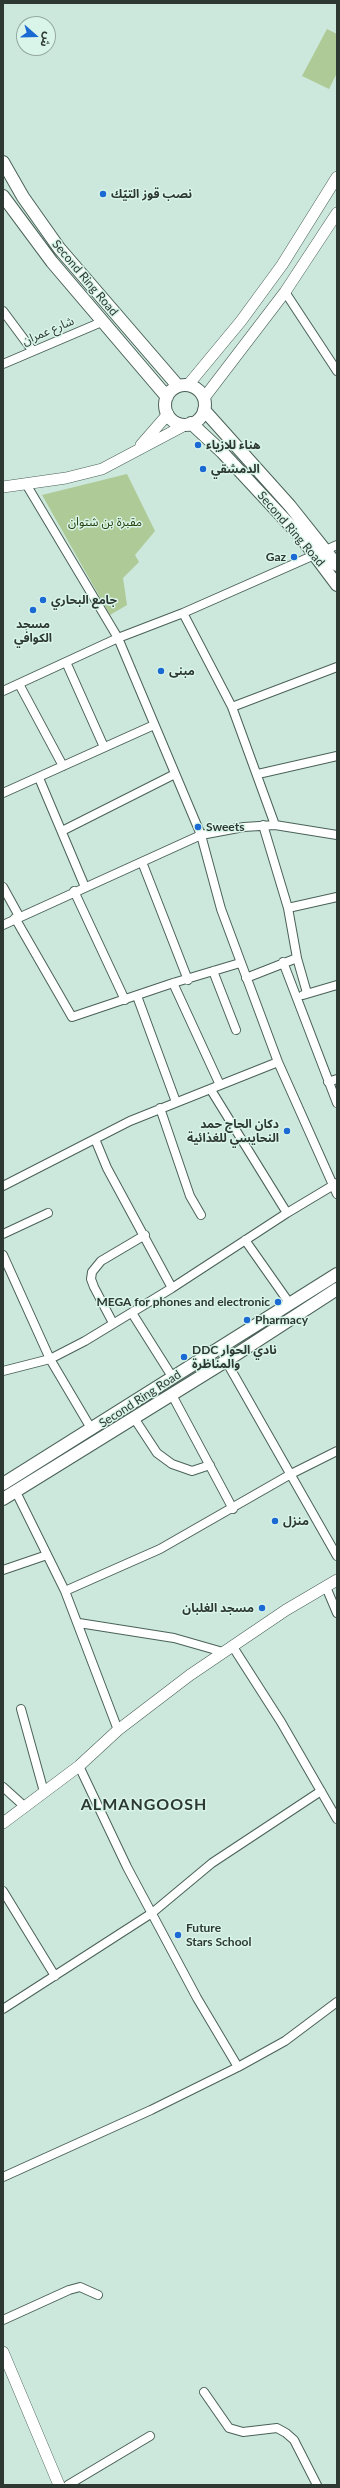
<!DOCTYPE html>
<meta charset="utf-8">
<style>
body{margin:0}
#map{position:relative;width:340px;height:2488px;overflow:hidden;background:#cce7db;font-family:Lato,"Noto Sans Arabic",sans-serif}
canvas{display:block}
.frame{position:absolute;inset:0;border:4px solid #2d3833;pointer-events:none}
.north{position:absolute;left:16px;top:16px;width:40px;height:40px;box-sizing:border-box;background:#d9f5e9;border:1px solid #94a9a0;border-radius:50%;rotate:110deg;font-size:11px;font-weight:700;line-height:16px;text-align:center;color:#2d3833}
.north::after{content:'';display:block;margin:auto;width:14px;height:18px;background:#1b6ad4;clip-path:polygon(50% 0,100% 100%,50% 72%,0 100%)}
</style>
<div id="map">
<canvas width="340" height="2488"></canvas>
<div class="frame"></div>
<div class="north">ش</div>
</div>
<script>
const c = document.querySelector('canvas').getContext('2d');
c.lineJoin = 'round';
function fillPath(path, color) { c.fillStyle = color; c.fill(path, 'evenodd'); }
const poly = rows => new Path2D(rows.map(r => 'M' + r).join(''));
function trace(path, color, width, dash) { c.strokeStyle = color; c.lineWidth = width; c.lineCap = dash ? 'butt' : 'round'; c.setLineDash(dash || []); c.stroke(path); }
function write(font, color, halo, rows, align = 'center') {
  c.font = font + ' Lato,"Noto Sans Arabic",sans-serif'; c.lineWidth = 3; c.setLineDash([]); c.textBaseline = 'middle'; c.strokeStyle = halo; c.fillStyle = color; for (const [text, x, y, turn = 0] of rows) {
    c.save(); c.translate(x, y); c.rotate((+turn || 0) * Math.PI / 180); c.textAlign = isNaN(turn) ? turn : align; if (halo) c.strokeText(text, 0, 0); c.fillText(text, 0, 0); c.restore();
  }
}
const green = poly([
 [327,29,337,34,337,73,329,89,302,76],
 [127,474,155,531,135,555,139,562,123,578,127,605,110,615,42,495]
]);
const street = poly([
 [285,292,337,371],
 [3,311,32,350],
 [3,364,104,321],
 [26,484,118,638,201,835,221,909,278,1062,337,1194],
 [183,613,232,707,275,825],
 [66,662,104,747],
 [19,684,63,766],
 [3,691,118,638,183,613,337,545],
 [232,707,337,667],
 [258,774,337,756],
 [39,778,85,887],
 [3,793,154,725],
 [263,825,288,908,297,958],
 [62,831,175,774],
 [142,862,188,980],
 [3,887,19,916],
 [74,891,125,1000],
 [288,908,337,897],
 [15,918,72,1017,173,983,240,963],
 [3,925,201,835,244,827,275,825,337,835],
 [283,962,337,1103],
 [213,971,236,1030],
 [246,978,297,958,307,993],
 [173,983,220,1085],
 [303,995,337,985],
 [137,996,176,1102],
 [328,1082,337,1079],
 [211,1090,287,1213],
 [160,1108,190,1196,201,1215],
 [95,1139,107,1168,172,1288],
 [3,1186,130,1121,278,1062],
 [3,1234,48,1213],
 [245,1240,290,1304],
 [3,1255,50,1359,92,1430],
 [132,1313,173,1378],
 [113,1323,94,1287,91,1279,92,1272,101,1261,145,1235],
 [226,1361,337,1556],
 [3,1371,50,1359,85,1341,172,1288,287,1213,337,1183],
 [172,1395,233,1509],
 [134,1418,157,1453,172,1464,192,1471,210,1465],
 [16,1492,65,1591,118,1730],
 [3,1570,47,1555],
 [326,1587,337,1613],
 [65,1591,160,1549,291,1474,337,1451],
 [79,1623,174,1638,223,1652],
 [233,1647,281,1722,337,1819],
 [21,1709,44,1792],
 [79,1766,127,1867,197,1998,238,2067],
 [3,1787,24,1806],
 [3,1891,55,1976],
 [3,2009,152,1913,212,1863,321,1791],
 [3,2177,151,2110,238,2067,285,2041,337,2002],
 [3,2320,69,2290,80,2287,98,2295],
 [204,2392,229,2428,243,2432,277,2428,286,2433,294,2440,317,2485],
 [68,2485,150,2436]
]);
const secondary = poly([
 [188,385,241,321,282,265,337,177],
 [204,398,285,292,337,213],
 [141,445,168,414],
 [3,487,66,478,102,469,187,424],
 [3,1823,79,1766,118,1730,190,1675,286,1610,337,1580],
 [3,2352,59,2485]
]);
const primary = poly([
 [3,162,23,197,59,248,178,386],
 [3,196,52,262,167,397],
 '165 405a20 20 0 1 1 40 0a20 20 0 1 1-40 0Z',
 [204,410,290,506,337,565],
 [191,423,222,452,301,537,337,585],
 [3,1484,337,1274],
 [3,1499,226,1361,337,1289]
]);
const markers = [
 [103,194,4,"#1b6ad4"],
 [198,445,4,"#1b6ad4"],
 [203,469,4,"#1b6ad4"],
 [294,557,4,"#1b6ad4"],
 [43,600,4,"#1b6ad4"],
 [33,610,4,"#1b6ad4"],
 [161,671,4,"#1b6ad4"],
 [198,827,4,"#1b6ad4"],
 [287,1131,4,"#1b6ad4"],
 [278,1302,4,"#1b6ad4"],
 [247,1320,4,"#1b6ad4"],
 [184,1357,4,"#1b6ad4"],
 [275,1521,4,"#1b6ad4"],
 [262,1608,4,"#1b6ad4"],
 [178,1935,4,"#1b6ad4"]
];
const poiNames = [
 ["نصب قوز التيّك",111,194],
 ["هناء للازياء",206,445],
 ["الدمشقي",211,469],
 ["Gaz",286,557,"right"],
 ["جامع البحاري",51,600],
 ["مسجد",33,624,"center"],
 ["الكوافي",33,638,"center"],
 ["مبنى",169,671],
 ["Sweets",206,827],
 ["دكان الحاج حمد",279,1124,"right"],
 ["النحايسي للغذائية",279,1138,"right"],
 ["MEGA for phones and electronic",270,1302,"right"],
 ["Pharmacy",255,1320],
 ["DDC نادي الحوار",192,1350],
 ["والمناظرة",192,1364],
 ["منزل",283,1521],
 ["مسجد الغلبان",254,1608,"right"],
 ["Future",186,1928],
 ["Stars School",186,1942]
];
const streetNames = [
 ["Second Ring Road",85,278,50],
 ["شارع عمران",48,331,-23],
 ["Second Ring Road",291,529,49],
 ["Second Ring Road",140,1399,-33]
];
const parkNames = [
 ["مقبرة بن شتوان",105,522]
];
const districtNames = [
 ["ALMANGOOSH",144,1805]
];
fillPath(green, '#aeca97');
trace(street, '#4a6258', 10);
trace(secondary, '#4a6258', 12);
trace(primary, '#4a6258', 14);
trace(street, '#fff', 8);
trace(secondary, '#fff', 11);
trace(primary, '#fff', 12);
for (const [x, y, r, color] of markers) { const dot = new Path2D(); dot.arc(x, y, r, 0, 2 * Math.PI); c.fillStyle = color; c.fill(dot); trace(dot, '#d9f5e9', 1.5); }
write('bold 12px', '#2d3833', '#d9f5e9', poiNames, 'left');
write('12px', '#2d3833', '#d9f5e9', streetNames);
write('12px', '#263d0b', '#d9f5e9', parkNames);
c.letterSpacing = '1px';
write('bold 16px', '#2d3833', '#d9f5e9', districtNames);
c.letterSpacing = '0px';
</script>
